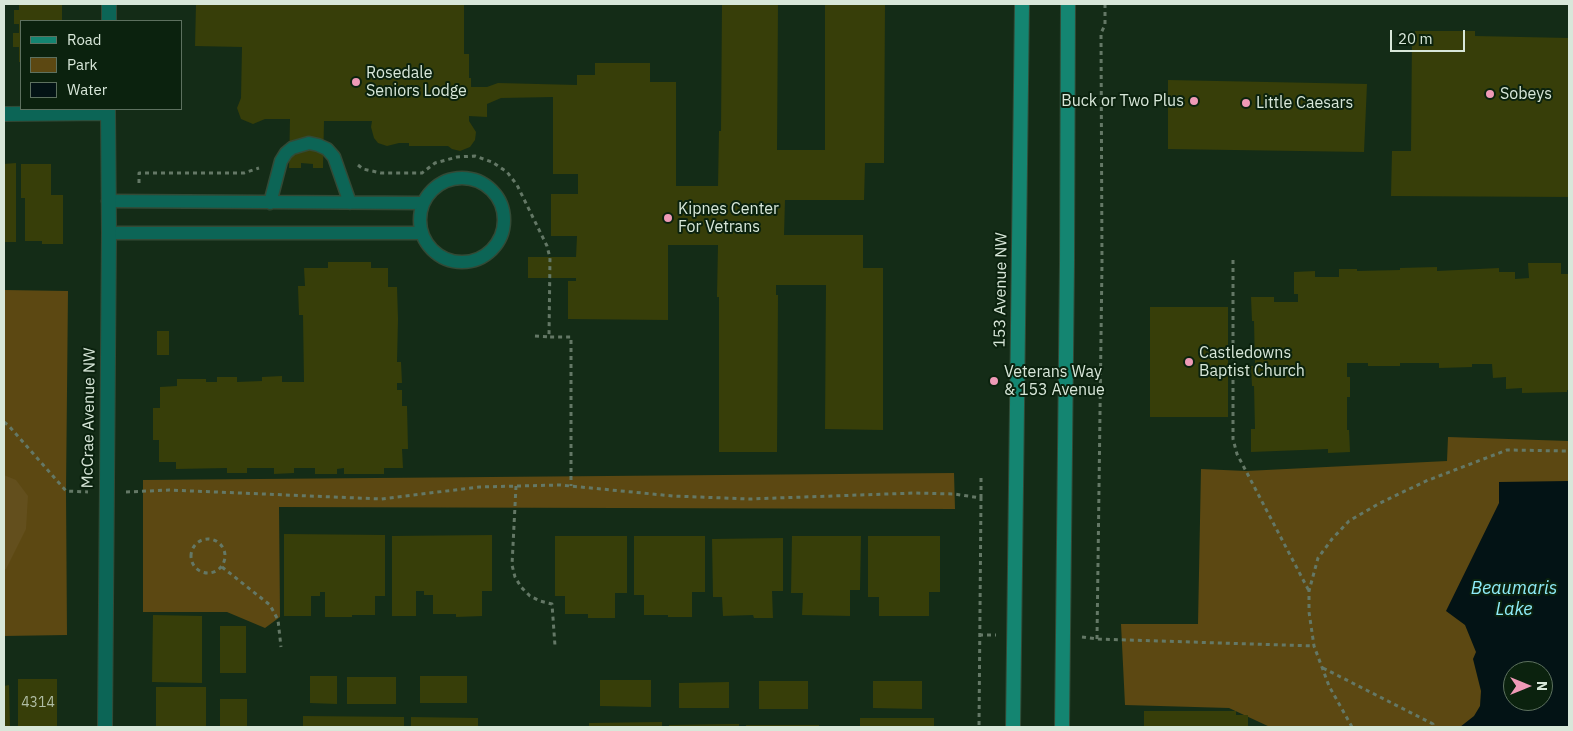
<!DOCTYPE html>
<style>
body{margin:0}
#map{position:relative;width:1573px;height:731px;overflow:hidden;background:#142c17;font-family:"IBM Plex Sans",sans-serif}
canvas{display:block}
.frame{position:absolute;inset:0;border:5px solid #d8e7d9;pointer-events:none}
.legend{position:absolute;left:20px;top:20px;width:162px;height:90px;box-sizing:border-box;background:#0b220e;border:1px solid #5d715f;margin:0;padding:6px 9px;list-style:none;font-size:15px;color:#d8e7d9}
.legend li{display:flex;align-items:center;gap:10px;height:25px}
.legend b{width:25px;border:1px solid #5d715f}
.north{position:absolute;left:1503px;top:661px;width:50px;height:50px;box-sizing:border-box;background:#0b220e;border:1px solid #5d715f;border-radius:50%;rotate:90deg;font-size:14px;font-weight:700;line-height:20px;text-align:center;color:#d8e7d9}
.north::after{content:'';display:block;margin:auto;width:18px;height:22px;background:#ef9ab7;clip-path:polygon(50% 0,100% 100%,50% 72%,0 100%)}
.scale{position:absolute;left:1390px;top:30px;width:75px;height:22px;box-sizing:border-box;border:2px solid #d8e7d9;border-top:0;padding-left:6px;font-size:15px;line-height:18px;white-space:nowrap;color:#d8e7d9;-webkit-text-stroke:4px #0b220e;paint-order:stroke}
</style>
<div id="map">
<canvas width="1573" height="731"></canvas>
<div class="frame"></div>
<ul class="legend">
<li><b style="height:6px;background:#148571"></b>Road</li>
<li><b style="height:14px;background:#5c4812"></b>Park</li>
<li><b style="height:14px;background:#031315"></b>Water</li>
</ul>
<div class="north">N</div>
<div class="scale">20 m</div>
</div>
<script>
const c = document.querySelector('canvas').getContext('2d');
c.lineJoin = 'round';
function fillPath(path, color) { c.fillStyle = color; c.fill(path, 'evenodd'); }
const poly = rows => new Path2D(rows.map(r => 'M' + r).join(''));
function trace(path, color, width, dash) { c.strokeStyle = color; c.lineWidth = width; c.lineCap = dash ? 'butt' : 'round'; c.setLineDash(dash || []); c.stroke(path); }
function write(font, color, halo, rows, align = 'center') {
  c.font = font + ' "IBM Plex Sans",sans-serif'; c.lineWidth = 4; c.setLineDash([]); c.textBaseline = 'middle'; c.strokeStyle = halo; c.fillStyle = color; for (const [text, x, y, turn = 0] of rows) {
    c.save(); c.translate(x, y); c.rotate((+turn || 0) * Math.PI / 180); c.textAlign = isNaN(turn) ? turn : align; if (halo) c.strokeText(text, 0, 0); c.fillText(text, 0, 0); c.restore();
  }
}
const green = poly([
 [4,290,68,291,66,491,67,635,4,636],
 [1448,437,1569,441,1569,727,1270,727,1229,708,1125,705,1121,624,1198,624,1201,469,1246,471,1447,461],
 [1513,671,1543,671,1543,701,1513,701],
 [954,473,955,509,279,507,280,617,265,628,227,612,143,612,143,480]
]);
const forest = poly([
 [4,475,16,480,28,496,26,529,6,569,4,570]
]);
const water = poly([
 [1569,481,1569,727,1460,727,1474,716,1480,706,1481,691,1473,659,1476,652,1465,625,1446,611,1499,503,1499,482],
 [1513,671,1543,671,1543,701,1513,701]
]);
const building = poly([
 [19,4,62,4,62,21,21,21,21,62,19,62,19,47,13,47,13,33,19,33,19,24,14,24,14,10,19,10],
 [196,4,464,4,464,54,469,54,469,78,471,78,471,87,487,87,498,83,577,85,577,75,595,75,595,63,650,63,650,82,676,82,676,186,718,186,719,131,721,131,722,4,778,4,777,150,825,150,825,5,885,5,884,163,865,163,864,200,785,200,784,235,863,235,863,268,883,268,883,430,825,429,826,285,776,285,776,295,778,295,777,452,719,452,719,297,717,297,718,245,668,245,668,320,568,319,568,281,576,281,576,278,528,278,528,257,576,257,577,236,551,236,551,194,578,194,578,174,553,174,553,97,501,98,487,104,487,117,469,116,469,121,476,132,475,140,470,147,460,151,452,149,448,146,409,146,409,143,399,143,387,146,378,143,374,138,371,127,372,121,324,121,323,168,313,168,313,164,301,163,301,168,289,168,290,119,265,119,253,124,241,119,237,108,241,98,242,47,195,46],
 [1415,31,1475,31,1475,36,1569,38,1569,197,1391,196,1392,151,1411,151,1412,36,1415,36],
 [1168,80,1367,84,1364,152,1168,149],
 [16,163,16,242,4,242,4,164],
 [21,164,51,164,51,195,63,195,63,244,42,244,42,241,25,241,25,198,21,198],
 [328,262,371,262,371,268,388,268,388,287,397,287,398,319,397,362,401,362,402,383,397,383,397,390,402,390,402,406,407,406,408,449,402,449,403,468,384,468,384,474,344,474,344,468,337,469,337,474,315,474,315,468,294,468,294,473,274,474,274,468,247,468,247,473,227,473,227,468,176,469,176,462,159,462,159,440,153,440,153,408,160,408,160,387,177,386,177,379,206,379,206,382,217,382,217,377,237,377,237,382,262,381,262,377,282,376,282,382,304,382,303,315,299,315,298,286,305,286,304,268,328,268],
 [1528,263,1561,263,1561,274,1569,274,1569,390,1567,390,1567,392,1522,393,1522,388,1506,389,1506,377,1493,378,1492,364,1472,364,1472,367,1439,368,1439,363,1400,363,1400,366,1368,366,1368,363,1347,363,1347,377,1350,377,1350,397,1347,397,1347,430,1349,430,1350,452,1328,453,1328,449,1251,452,1251,429,1255,429,1254,386,1252,386,1251,366,1255,366,1254,321,1252,321,1251,297,1274,297,1274,302,1298,302,1298,294,1294,294,1294,272,1315,271,1315,277,1339,277,1339,269,1357,269,1357,271,1400,270,1400,268,1437,267,1437,271,1499,268,1499,272,1515,272,1515,279,1529,278],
 [1150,307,1228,307,1228,417,1150,417],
 [157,331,169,331,169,355,157,355],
 [284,534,385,535,385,596,375,596,375,615,352,615,352,617,325,617,325,592,320,592,320,596,311,596,311,616,284,616],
 [492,535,492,591,482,591,482,616,456,617,456,614,433,614,433,595,424,595,424,591,416,591,416,616,392,616,392,536],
 [555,536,627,536,627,593,615,593,615,618,588,618,588,614,565,614,565,596,555,596],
 [634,536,705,536,705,592,692,592,692,617,668,617,668,615,644,615,644,595,634,595],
 [792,536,861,536,860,590,850,590,850,616,802,615,803,593,791,593],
 [868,536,940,536,940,592,929,592,929,616,879,616,879,597,868,597],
 [783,538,783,591,772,591,773,618,754,618,753,615,723,616,722,597,713,597,712,539],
 [153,615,202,616,202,683,152,682],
 [220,626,246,626,246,673,220,673],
 [310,676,337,676,337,704,310,703],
 [420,676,467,676,467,703,420,703],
 [347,677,396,677,396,704,347,704],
 [18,679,57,679,57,727,18,727],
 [600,680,651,680,651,707,600,706],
 [759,681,808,681,808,709,759,709],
 [873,681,922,681,922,709,873,708],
 [729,682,729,708,679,708,679,683],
 [9,685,10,727,4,727,4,686],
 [156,687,206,687,206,727,156,727],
 [220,699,247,699,247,727,220,727],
 [1144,711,1236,711,1236,715,1248,715,1248,727,1144,727],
 [303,716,404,717,404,727,303,727],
 [411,717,478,718,478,727,411,727],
 [860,718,934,718,934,727,860,727],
 [662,722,662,727,589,727,589,723],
 [739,724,739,727,669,727,669,725],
 [746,725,819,725,819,727,746,727]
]);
const path = poly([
 [358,165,363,169,381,173,422,173,435,163,457,157,475,156,492,162,507,172,517,185,547,246,550,258,549,337,571,337,571,486],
 [139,183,139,173,244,173,259,168],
 [1233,260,1233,439,1237,454,1309,591],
 [535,336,549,337],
 [4,422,9,426,66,491,88,492],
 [516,486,512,565,515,577,521,587,530,596,540,601,552,604,555,646],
 [126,492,169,490,381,499,479,487,560,485,673,496,749,499,915,493,954,494,981,498,979,727],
 [981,498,981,475],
 '191 556a17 17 0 1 1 34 0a17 17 0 1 1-34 0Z',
 [222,567,270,605,278,620,281,647],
 [979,635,996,635],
 [1082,637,1097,639,1314,646],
 [1097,639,1102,263,1101,33,1105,25,1105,4],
 [1323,668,1433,724,1432,727],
 [1352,727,1329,686,1314,646,1309,612,1309,591,1318,558,1332,539,1349,521,1380,503,1426,481,1507,450,1569,451]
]);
const service = poly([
 '420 220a42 42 0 1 1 84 0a42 42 0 1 1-84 0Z',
 [108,201,423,203],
 [270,203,281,161,286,153,292,148,309,143,318,145,327,149,334,157,350,203],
 [109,233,422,233]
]);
const minor = poly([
 [109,21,109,4],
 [4,114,108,113],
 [105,727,109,233,108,109]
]);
const secondary = poly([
 [1013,727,1022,4],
 [1062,727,1067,263,1068,4]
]);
const markers = [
 [356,82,5,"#ef9ab7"],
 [1490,94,5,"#ef9ab7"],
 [1194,101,5,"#ef9ab7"],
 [1246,103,5,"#ef9ab7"],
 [668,218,5,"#ef9ab7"],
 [1189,362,5,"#ef9ab7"],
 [994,381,5,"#ef9ab7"]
];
const numberNames = [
 ["4314",38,703]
];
const poiNames = [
 ["Rosedale",366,73],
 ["Seniors Lodge",366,91],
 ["Sobeys",1500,94],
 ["Buck or Two Plus",1184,101,"right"],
 ["Little Caesars",1256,103],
 ["Kipnes Center",678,209],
 ["For Vetrans",678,227],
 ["Castledowns",1199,353],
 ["Baptist Church",1199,371],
 ["Veterans Way",1004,372],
 ["& 153 Avenue",1004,390]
];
const streetNames = [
 ["153 Avenue NW",1001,290,-89],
 ["McCrae Avenue NW",89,418,-89]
];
const waterNames = [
 ["Beaumaris",1514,589],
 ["Lake",1514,610]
];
fillPath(green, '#5c4812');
fillPath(forest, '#634f1d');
fillPath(water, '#031315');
fillPath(building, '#373e09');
trace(service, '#334a36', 15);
trace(minor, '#334a36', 16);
trace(secondary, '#334a36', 16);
trace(path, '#647866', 3, [4, 4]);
trace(service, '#0c6556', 12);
trace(minor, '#0c6556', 14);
trace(secondary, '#148571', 14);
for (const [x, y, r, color] of markers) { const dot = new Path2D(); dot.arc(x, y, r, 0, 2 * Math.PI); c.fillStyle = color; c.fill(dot); trace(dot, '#0b220e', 2); }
write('14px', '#b0bda5', null, numberNames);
write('16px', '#d8e7d9', '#0b220e', poiNames, 'left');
write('16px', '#d8e7d9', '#0b220e', streetNames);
write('italic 18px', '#8fecf9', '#0b220e', waterNames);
</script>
